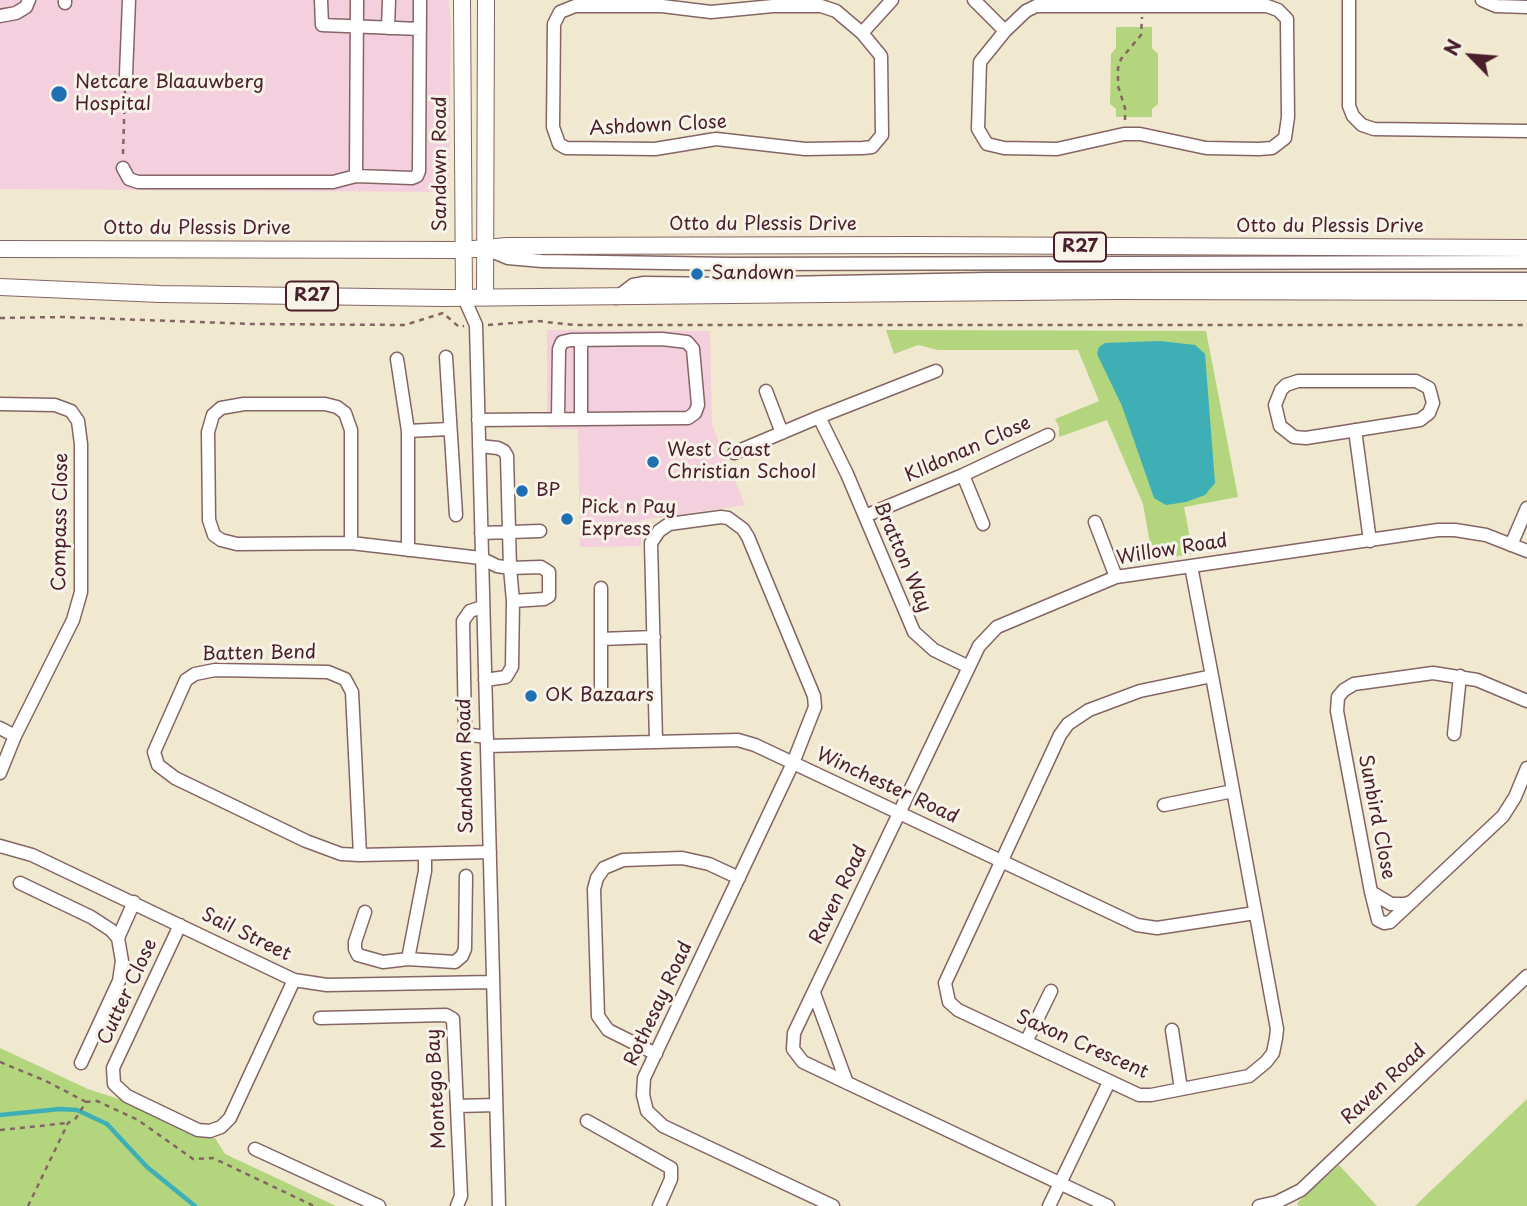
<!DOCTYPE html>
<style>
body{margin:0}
#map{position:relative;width:1527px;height:1206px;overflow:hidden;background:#f0e8cf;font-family:"Playpen Sans",sans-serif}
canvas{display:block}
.north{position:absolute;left:1436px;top:21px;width:70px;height:70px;-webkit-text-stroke:5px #f7f3e8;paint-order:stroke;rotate:295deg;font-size:19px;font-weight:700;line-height:28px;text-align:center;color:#4a1f2b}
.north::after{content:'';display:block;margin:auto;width:24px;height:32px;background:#4a1f2b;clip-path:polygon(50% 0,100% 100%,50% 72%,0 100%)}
</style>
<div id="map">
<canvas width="1527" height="1206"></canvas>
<div class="north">N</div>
</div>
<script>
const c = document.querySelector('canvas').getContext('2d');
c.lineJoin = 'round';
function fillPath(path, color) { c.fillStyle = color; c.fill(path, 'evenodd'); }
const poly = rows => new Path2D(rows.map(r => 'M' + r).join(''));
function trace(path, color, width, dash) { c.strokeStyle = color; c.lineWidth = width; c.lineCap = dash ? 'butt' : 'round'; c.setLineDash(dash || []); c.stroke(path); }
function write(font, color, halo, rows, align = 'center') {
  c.font = font + ' "Playpen Sans",sans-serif'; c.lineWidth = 6; c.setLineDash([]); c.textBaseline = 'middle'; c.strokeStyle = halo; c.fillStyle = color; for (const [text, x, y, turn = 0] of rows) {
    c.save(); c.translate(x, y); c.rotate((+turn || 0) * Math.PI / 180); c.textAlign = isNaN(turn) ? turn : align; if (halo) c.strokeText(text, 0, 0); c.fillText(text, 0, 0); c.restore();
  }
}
const built = poly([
 [0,0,449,0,451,27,449,192,0,189],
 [547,330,710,331,712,425,745,505,641,520,641,546,580,547,578,429,547,429]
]);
const green = poly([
 [1116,27,1152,27,1152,48,1158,54,1158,104,1152,109,1152,117,1116,117,1116,109,1110,104,1111,54,1116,48],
 [886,330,1206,331,1238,497,1184,507,1193,554,1153,560,1143,504,1107,420,1059,437,1059,427,1055,419,1099,401,1078,350,938,350,918,345,894,354],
 [0,1048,88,1089,119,1099,199,1137,215,1138,225,1154,336,1206,0,1206],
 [1527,1099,1527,1206,1415,1206],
 [1339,1165,1377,1206,1298,1206,1297,1203]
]);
const water = poly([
 [1160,341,1195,345,1205,354,1215,483,1205,495,1186,502,1166,505,1154,498,1122,406,1097,354,1099,347,1105,343]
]);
const stream = poly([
 [0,1115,60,1109,77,1110,107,1124,147,1167,195,1206]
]);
const path = poly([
 [1125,120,1125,108,1118,86,1118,68,1121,59,1141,35,1142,17],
 [123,154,125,88],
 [0,318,63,317,253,324,405,325,443,313,459,327,464,326],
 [488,325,537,321,575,325,1527,325],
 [0,1062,46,1081,86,1102],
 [0,1130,68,1123],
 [28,1206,68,1123,76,1118,86,1102,97,1101,138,1120,193,1159,213,1158,314,1206]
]);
const minor = poly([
 [65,0,65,3],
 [321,0,322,25,420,29],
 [357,0,356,176,412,178,417,176,419,171,420,0],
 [974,0,1005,31],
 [1349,0,1349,106,1353,116,1362,125,1374,129,1527,131],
 [1482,0,1496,6,1527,7],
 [575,6,662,6,711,12,773,6,821,6,836,11,862,33,881,56,882,135,872,147,863,148,805,149,716,139,655,149,566,148,559,144,553,127,554,24,560,12,575,6],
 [1036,6,1267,6,1278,10,1287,19,1287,25,1288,117,1285,138,1272,148,1259,149,1206,148,1140,134,1124,134,1057,149,1004,148,987,144,978,129,980,62,1005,31,1026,11,1036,6],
 [0,16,16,13,26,7,29,0],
 [388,28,389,0],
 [862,33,892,0],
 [126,75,129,0],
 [123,168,129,179,138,182,333,182,356,176],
 [486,249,508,258,542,261,730,264,1527,262],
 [464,298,476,325,499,1206],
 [616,298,633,285,644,283,730,284,988,279,1527,279],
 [581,340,581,418],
 [446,357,456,515],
 [397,359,408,431,408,550],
 [1298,381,1416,381,1429,388,1433,403,1429,413,1420,420,1306,438,1294,437,1280,426,1275,405,1281,390,1286,385,1298,381],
 [766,391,782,433],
 [0,404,55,405,71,411,78,421,81,444,81,592,73,620,15,736,0,773],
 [819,417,847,474,914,632,934,650,969,667],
 [478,420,688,418,695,413,698,405,693,349,687,342,662,339,571,340,562,342,559,349,558,418],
 [1355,430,1370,541],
 [408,431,449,429],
 [479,446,498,448,504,451,507,456,510,568,541,567,549,572,549,596,544,599,513,601],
 [734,453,819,417,936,371],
 [963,475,983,524],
 [865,516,963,475,1048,435],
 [1095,522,1116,577],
 [481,533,540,531],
 [351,543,351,430,345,413,337,407,325,404,244,404,221,408,213,415,208,432,209,520,214,535,221,540,237,544,351,543,481,558,497,566,510,568,513,601,512,667,506,677,485,680],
 [1511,545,1527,508],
 [1191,566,1212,676,1277,1029,1276,1038,1273,1053,1266,1062,1249,1076,1151,1095,1139,1095,958,1010,949,1002,945,983,1060,735,1068,724,1089,710,1140,691,1212,676],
 [601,588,601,693],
 [482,607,470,611,463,621,465,729,471,735,487,737],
 [601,639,654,637],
 [0,728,15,736],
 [1454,734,1460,676],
 [656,741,651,543,659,531,669,524,721,517,728,518,743,529,748,537,814,696,815,707,793,763,644,1078,643,1095,647,1111,663,1126,833,1206],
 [487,746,738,740,755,745,1137,925,1157,928,1255,913],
 [1164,805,1233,791],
 [0,846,32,855,294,980,327,985,492,982],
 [360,855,352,692,345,679,328,672,215,670,195,674,186,680,154,752,158,765,175,778,306,841,341,854,360,855,490,852],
 [20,883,91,917,111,930,118,938,122,961,119,981,81,1063],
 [1371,892,1378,920,1384,923,1390,922,1503,816,1515,797,1527,768],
 [1413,901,1405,904,1391,904,1371,892,1337,711,1338,697,1344,690,1354,684,1433,673,1477,680,1527,701],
 [365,912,355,942,355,949,358,955,383,962,408,959,455,962,462,956,465,949,466,876],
 [180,925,113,1068,114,1084,127,1096,198,1130,210,1131,221,1127,230,1118,294,980],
 [118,938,134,902],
 [408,959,425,871,425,854],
 [814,993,847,1083],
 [320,1018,446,1015,453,1019,461,1196,457,1206],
 [1172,1030,1181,1089],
 [1026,1042,1051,991],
 [656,1054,608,1030,598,1016,594,889,597,878,604,868,623,860,682,858,709,864,739,878],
 [457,1106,496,1105],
 [587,1121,671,1168,671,1179,659,1206],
 [255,1149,379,1206],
 [1049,1206,1109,1082],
 [1108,1206,803,1062,793,1049,794,1033,979,646,997,627,1116,577,1438,530,1455,530,1486,535,1527,551],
 [1259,1206,1277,1202,1301,1190,1527,976]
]);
const major = poly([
 [462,0,464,298],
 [0,249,463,250,507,246,916,245,1527,248],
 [0,287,160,294,443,298,1115,291,1527,292],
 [485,298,486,0]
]);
const markers = [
 [59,94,9,"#1f6fb2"],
 [697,274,7,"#1f6fb2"],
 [653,462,7,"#1f6fb2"],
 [522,491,7,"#1f6fb2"],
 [567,519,7,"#1f6fb2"],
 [531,696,7,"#1f6fb2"]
];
const shields = [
 [1080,247,52],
 [312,296,52]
];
const shieldNames = [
 ["R27",1080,247],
 ["R27",312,296]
];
const poiNames = [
 ["Netcare Blaauwberg",75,83],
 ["Hospital",75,105],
 ["Sandown",711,274],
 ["West Coast",667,451],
 ["Christian School",667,473],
 ["BP",536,491],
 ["Pick n Pay",581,508],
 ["Express",581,530],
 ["OK Bazaars",545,696]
];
const streetNames = [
 ["Ashdown Close",658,126,-3],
 ["Sandown Road",441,164,-90],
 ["Otto du Plessis Drive",763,225],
 ["Otto du Plessis Drive",1330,227],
 ["Otto du Plessis Drive",197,229],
 ["KIldonan Close",968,450,-24],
 ["Compass Close",61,522,-89],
 ["Willow Road",1172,550,-9],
 ["Bratton Way",902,557,67],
 ["Batten Bend",259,654,-1],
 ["Sandown Road",466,766,-91],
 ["Winchester Road",887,786,25],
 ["Sunbird Close",1376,817,79],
 ["Raven Road",839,895,-64],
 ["Sail Street",246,935,26],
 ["Cutter Close",128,992,-65],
 ["Rothesay Road",659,1004,-65],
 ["Saxon Crescent",1082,1045,24],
 ["Raven Road",1384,1085,-43],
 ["Montego Bay",437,1089,-93]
];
fillPath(built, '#f4cfdd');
fillPath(green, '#b2d57e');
fillPath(water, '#3eafb5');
trace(stream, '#3eafb5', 4.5);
trace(minor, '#846564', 15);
trace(major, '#846564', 18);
trace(path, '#846564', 2.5, [5, 5]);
trace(minor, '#fff', 12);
trace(major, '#fff', 16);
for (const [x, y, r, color] of markers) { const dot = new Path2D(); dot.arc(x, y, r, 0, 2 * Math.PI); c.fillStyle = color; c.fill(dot); trace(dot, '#f7f3e8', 2.5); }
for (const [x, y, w] of shields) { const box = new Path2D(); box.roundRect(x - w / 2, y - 14.5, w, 29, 5); c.fillStyle = '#f7f3e8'; c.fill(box); trace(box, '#4a1f2b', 2); }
write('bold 18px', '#4a1f2b', null, shieldNames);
write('19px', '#4a1f2b', '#f7f3e8', poiNames, 'left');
write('19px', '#4a1f2b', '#f7f3e8', streetNames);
</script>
